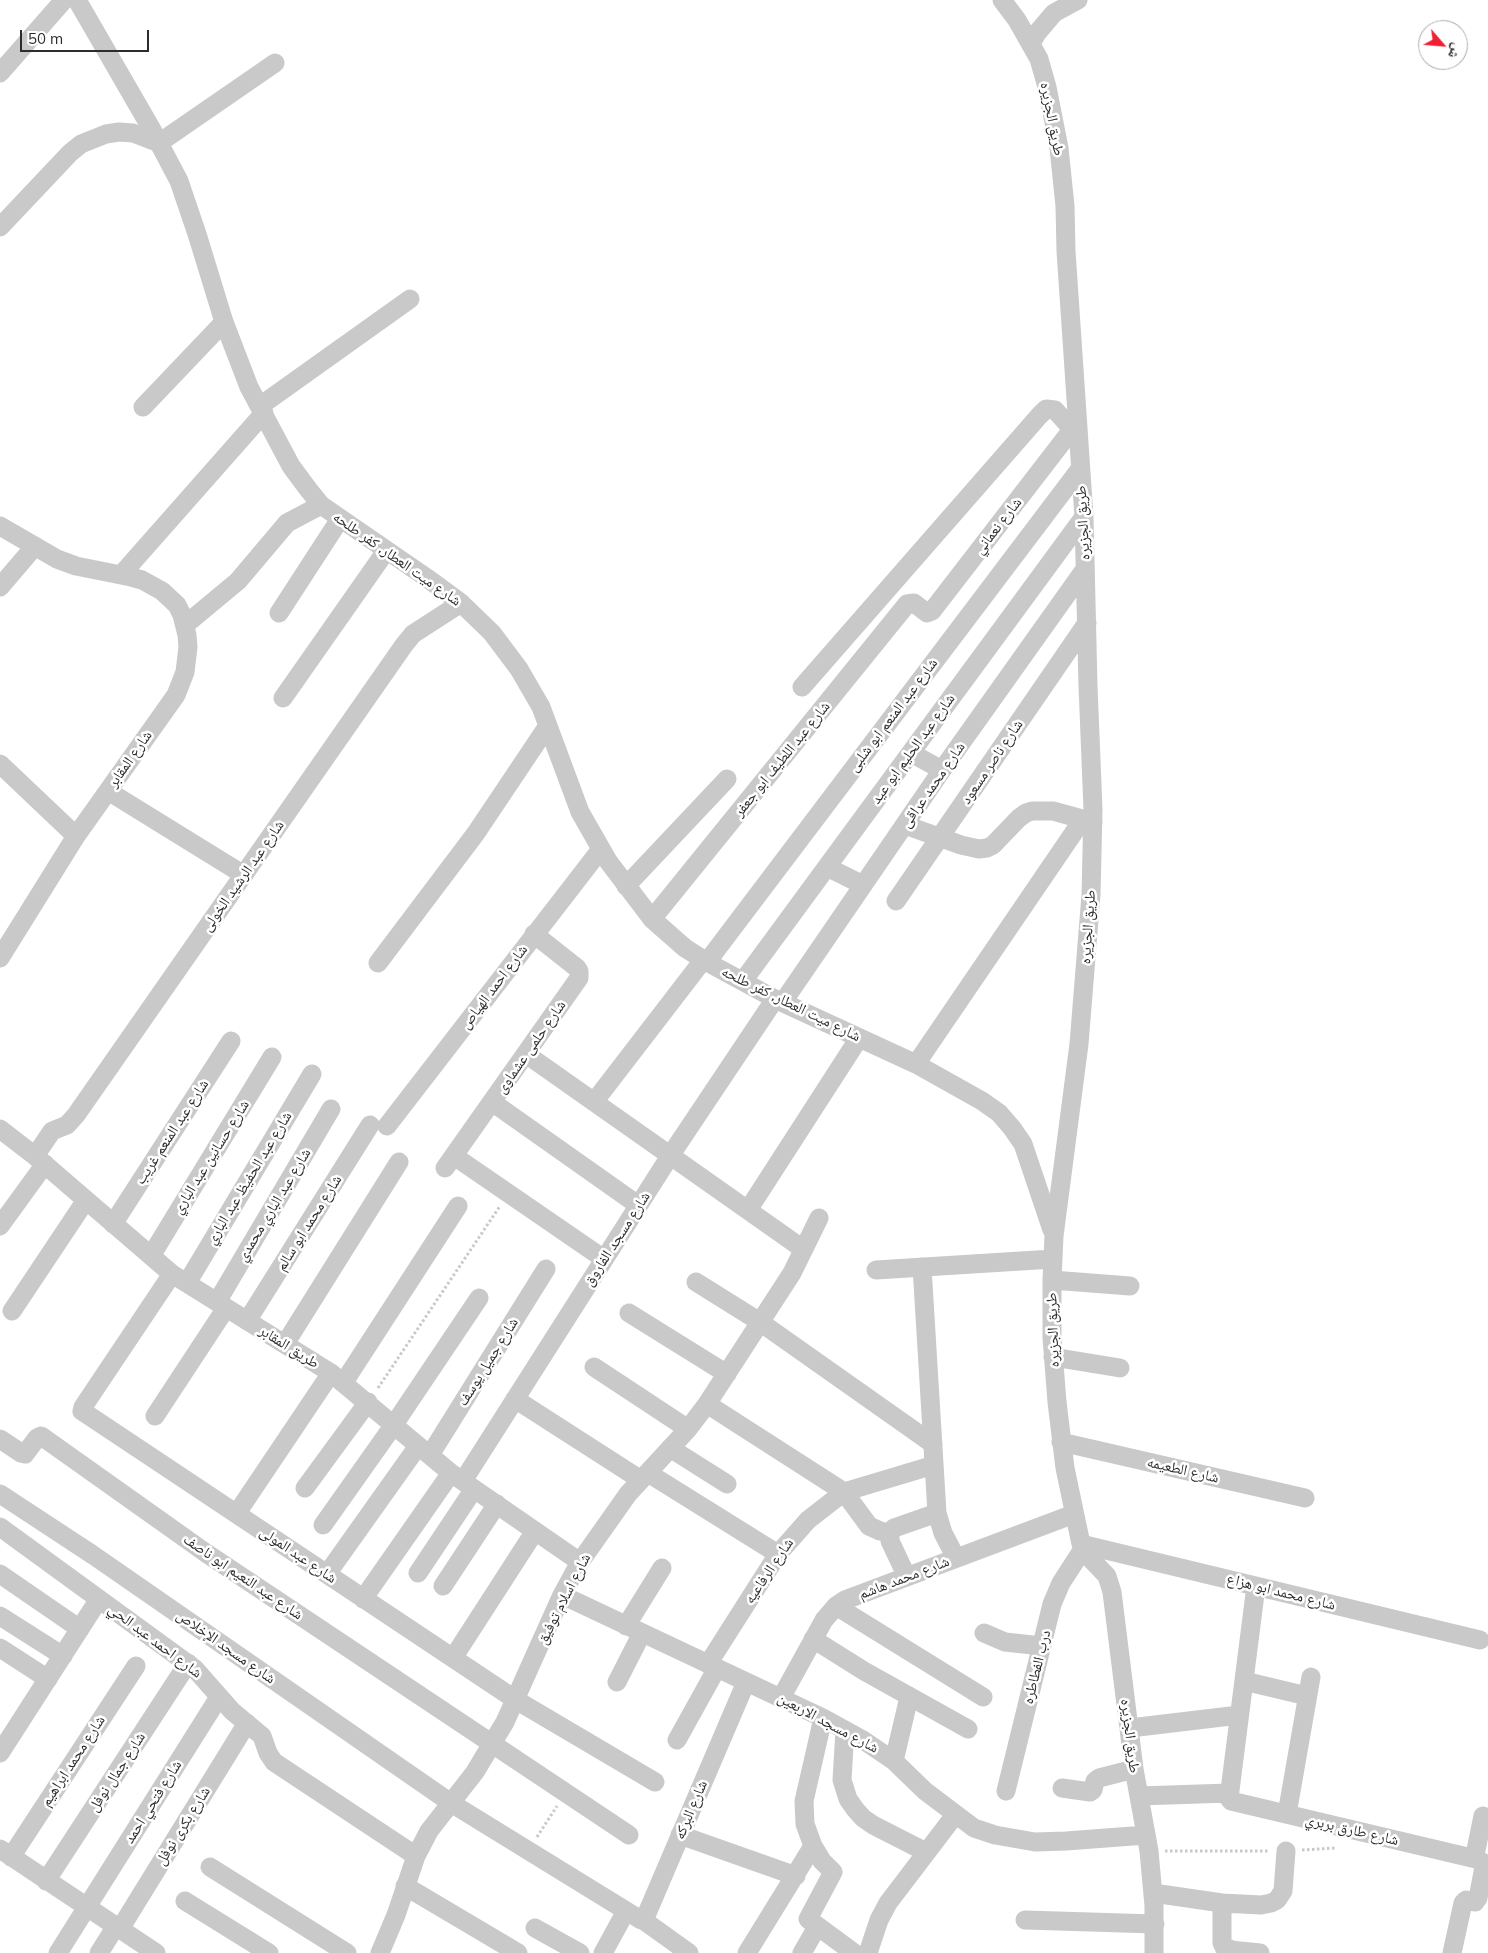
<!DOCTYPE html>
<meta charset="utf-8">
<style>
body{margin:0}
#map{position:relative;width:1488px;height:1953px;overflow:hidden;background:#fff;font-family:Mulish,"Noto Naskh Arabic",sans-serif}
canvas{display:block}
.north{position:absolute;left:1418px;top:20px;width:50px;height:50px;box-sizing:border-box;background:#fff;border:1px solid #ababab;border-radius:50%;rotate:117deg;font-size:14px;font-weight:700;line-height:20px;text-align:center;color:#2c2c2c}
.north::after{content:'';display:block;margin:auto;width:18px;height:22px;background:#f11f34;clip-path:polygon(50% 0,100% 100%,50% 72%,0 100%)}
.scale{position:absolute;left:20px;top:30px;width:129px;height:22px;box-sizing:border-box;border:2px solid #2c2c2c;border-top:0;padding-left:6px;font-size:15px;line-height:18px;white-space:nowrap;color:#2c2c2c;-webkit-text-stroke:4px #fff;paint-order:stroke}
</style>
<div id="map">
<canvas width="1488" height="1953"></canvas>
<div class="north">ش</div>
<div class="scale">50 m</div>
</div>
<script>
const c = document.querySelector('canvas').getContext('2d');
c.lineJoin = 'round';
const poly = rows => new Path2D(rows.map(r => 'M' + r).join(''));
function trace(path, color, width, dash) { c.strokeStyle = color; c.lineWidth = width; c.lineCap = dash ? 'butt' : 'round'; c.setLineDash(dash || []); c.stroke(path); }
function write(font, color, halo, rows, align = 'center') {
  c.font = font + ' Mulish,"Noto Naskh Arabic",sans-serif'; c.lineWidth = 5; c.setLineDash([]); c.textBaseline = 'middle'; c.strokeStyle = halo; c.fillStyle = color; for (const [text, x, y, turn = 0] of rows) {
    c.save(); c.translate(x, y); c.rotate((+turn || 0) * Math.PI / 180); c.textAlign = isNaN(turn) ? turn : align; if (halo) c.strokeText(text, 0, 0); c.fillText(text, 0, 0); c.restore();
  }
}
const path = poly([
 [378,1388,500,1206],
 [537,1837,557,1806],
 [1302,1850,1335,1848],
 [1165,1851,1269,1851]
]);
const street = poly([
 [77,0,151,128,179,181,197,234,224,322,249,387,291,466,308,489,321,505,427,578,461,603,492,633,519,669,541,707,580,812,608,861,652,919,685,948,707,962,775,999,916,1064,982,1101,999,1113,1012,1128,1023,1144,1052,1230],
 [1002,0,1017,20,1039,59,1047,87,1059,148,1065,206,1066,251,1084,517,1088,686,1093,809,1091,895,1079,1044,1054,1236,1052,1280,1052,1338,1057,1402,1065,1468,1081,1544,1087,1555,1107,1576,1112,1592,1134,1769,1149,1851,1154,1906,1154,1953],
 [1031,44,1037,33,1054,13,1078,0],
 [0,73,64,0],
 [0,227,70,153,81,144,106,134,119,132,133,133,159,143,275,63],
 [260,406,410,299],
 [143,407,224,322],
 [0,526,57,559,76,566,131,577,142,580,162,591,177,605,182,615,187,635,188,647,185,672,176,695,76,836,0,958],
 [121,575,264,413],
 [0,587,35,546],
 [279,613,340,519],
 [185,625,238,581,287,523,321,505],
 [802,687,1039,416,1046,409,1055,410,1072,429],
 [283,698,386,551],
 [911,753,942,770],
 [0,764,76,836],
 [108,791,244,875],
 [905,825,961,845,979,849,987,848,993,845,1019,818,1026,813,1032,811,1053,811,1093,822],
 [827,867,863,885],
 [626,886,727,779],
 [896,901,1087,623],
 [652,919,907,604,914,603,927,613,932,611,1077,423],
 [707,962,1080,469],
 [378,963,476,833,547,727],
 [743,981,1084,517],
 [783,1002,942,770,1085,569],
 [526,1054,803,1249],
 [916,1064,1083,819],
 [492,1102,638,1205],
 [594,1102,704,959],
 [387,1126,601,849],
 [0,1129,35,1156,172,1274,331,1373,451,1473,580,1562],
 [35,1156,52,1131,67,1125,76,1115,404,645,413,634,461,603],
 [454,1156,604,1259],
 [445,1168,579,978,579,971,577,968,534,934],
 [748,1210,859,1038],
 [113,1224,231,1041],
 [0,1226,45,1164],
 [151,1256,272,1057],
 [922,1267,937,1513,943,1533,956,1558],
 [876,1270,1053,1259],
 [172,1274,83,1407,82,1411,516,1700,655,1782],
 [1052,1280,1130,1286],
 [696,1282,760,1322,933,1444],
 [187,1283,312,1074],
 [217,1302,331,1109],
 [12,1311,86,1200],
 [629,1313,727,1374],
 [247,1321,370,1125],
 [285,1344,399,1162],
 [1053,1357,1120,1368],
 [594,1367,688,1429],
 [344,1382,458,1206],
 [515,1399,641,1480],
 [707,1404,844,1492,869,1526,880,1531,890,1533],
 [155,1416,226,1308],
 [0,1439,21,1453,25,1454,37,1438,41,1436,44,1438,206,1553,629,1835],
 [1061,1442,1305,1498],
 [670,1448,727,1484],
 [430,1455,546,1269],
 [648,1473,778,1554],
 [463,1481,670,1156,775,999],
 [305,1488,368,1402],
 [0,1494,93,1555,451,1803,641,1920,645,1918,746,1682],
 [237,1513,331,1373],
 [323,1525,393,1426,479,1298],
 [0,1527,195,1669,232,1711,262,1736,268,1753,274,1762,416,1856],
 [1081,1544,1480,1640],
 [418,1573,474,1489],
 [0,1574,80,1629],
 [327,1574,418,1446],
 [907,1577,890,1541,890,1533,894,1528,937,1513],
 [443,1586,497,1504],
 [1256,1586,1229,1798,1231,1801,1476,1859],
 [562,1595,823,1718,863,1740,894,1761,925,1791,974,1828,995,1835,1035,1842,1066,1841,1146,1835],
 [363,1599,451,1473],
 [836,1606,983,1697],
 [0,1616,63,1656],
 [626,1626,662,1568],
 [984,1633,1005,1642,1042,1646],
 [813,1639,864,1671,968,1729],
 [0,1648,48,1679],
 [453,1658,535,1531],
 [708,1664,778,1554,808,1520,844,1492,934,1465],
 [1244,1681,1307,1696],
 [617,1682,642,1633],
 [781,1698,824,1620,836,1606,845,1600,1074,1514],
 [823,1718,804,1801,805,1824,813,1846,822,1861,833,1872,808,1919,854,1953],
 [1130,1728,1239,1715],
 [845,1730,842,1780,848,1799,855,1809,863,1818,873,1825,926,1852],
 [677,1740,717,1668],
 [0,1753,99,1599],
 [894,1761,909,1697],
 [1062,1788,1090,1792,1093,1790,1095,1781,1099,1778,1134,1769],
 [1006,1791,1052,1604,1061,1583,1083,1549],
 [1139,1796,1229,1793],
 [1287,1814,1311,1677],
 [680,1835,796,1876],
 [0,1849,156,1953],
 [11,1857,136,1666],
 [210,1867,347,1953],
 [46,1881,188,1663],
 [405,1886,518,1953],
 [1153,1893,1222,1903,1261,1905,1271,1903,1277,1900,1283,1891,1286,1851],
 [185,1901,269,1953],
 [1222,1903,1222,1943,1224,1947,1232,1950,1234,1953],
 [643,1920,689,1953],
 [1025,1920,1155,1924],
 [535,1928,580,1953],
 [120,1929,247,1723],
 [1230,1950,1260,1953],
 [58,1953,219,1697],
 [99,1953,116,1926],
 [380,1953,396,1915,416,1856,429,1831,475,1772,505,1722,562,1595,580,1562,628,1494,688,1429,707,1404,792,1273,819,1218],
 [603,1953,626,1911],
 [747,1953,813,1846],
 [802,1953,817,1927],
 [868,1953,879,1920,888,1903,955,1815],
 [1452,1953,1463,1903,1466,1900,1475,1902,1478,1898,1484,1867,1482,1862,1476,1859,1475,1855,1483,1816]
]);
const streetNames = [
 ["طريق الجزيره",1052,119,79],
 ["طريق الجزيره",1083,523,-93],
 ["شارع نعماني",998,526,-52],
 ["شارع ميت العطار, كفر طلحه",397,559,35],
 ["شارع عبد المنعم ابو شلبى",893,715,-53],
 ["شارع عبد الحليم ابو عيد",913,749,-54],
 ["شارع المقابر",130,759,-55],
 ["شارع عبد اللطيف ابو جعفر",782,759,-51],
 ["شارع ناصر مسعود",992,762,-56],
 ["شارع محمد عراقى",933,785,-55],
 ["شارع عبد الرشيد الخولى",243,876,-55],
 ["طريق الجزيره",1088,927,-86],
 ["شارع احمد الهياص",494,987,-53],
 ["شارع ميت العطار, كفر طلحه",791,1004,26],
 ["شارع حلمى عشماوى",531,1047,-55],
 ["شارع عبد المنعم غريب",172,1132,-57],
 ["شارع حسانين عبد الباري",211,1157,-58],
 ["شارع عبد الحفيظ عبد الباري",249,1178,-59],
 ["شارع عبد الباري محمدي",274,1205,-59],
 ["شارع محمد ابو سالم",309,1223,-58],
 ["شارع مسجد الفاروق",617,1239,-57],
 ["طريق الجزيره",1053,1330,-92],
 ["طريق المقابر",289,1347,32],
 ["شارع جميل يوسف",488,1362,-58],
 ["شارع الطعيمه",1183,1470,13],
 ["شارع عبد المولى",298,1555,34],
 ["شارع الرفاعيه",769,1571,-56],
 ["شارع عبد النعيم ابو ناصف",243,1577,34],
 ["شارع محمد هاشم",904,1578,-21],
 ["شارع محمد ابو هزاع",1281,1592,14],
 ["شارع اسلام توفيق",564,1599,-63],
 ["شارع احمد عبد الحي",155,1641,37],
 ["شارع مسجد الإخلاص",226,1647,35],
 ["درب الفطاطره",1037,1667,-76],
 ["شارع مسجد الاربعين",828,1723,28],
 ["طريق الجزيره",1130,1736,83],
 ["شارع محمد ابراهيم",73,1761,-57],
 ["شارع جمال نوفل",117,1772,-57],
 ["شارع فتحي احمد",153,1802,-58],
 ["شارع البركه",691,1810,-67],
 ["شارع بكرى نوفل",183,1826,-58],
 ["شارع طارق بربري",1352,1830,13]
];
trace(path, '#c9c9c9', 3, [2.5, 2.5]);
trace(street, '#c9c9c9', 19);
write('15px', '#2c2c2c', '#fff', streetNames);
</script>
